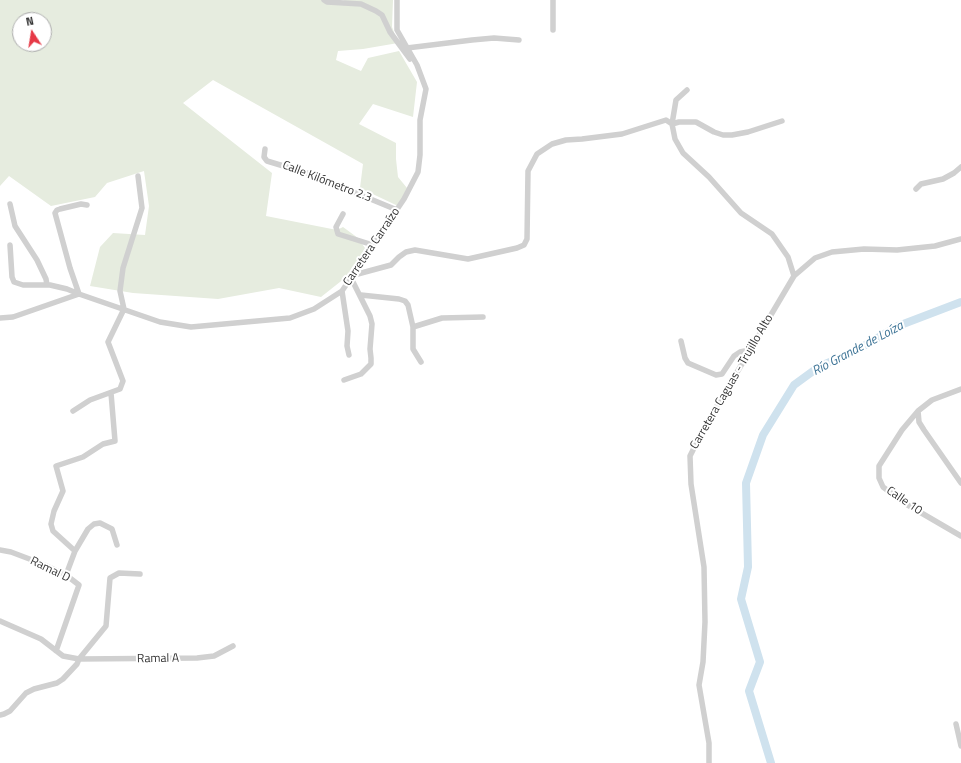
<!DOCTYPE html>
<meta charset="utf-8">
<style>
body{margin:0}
#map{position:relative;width:961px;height:763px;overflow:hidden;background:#fff;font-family:"Titillium Web",sans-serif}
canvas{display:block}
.north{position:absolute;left:12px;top:12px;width:40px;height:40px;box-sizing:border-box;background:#fff;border:1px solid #adadad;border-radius:50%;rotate:348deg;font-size:11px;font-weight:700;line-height:16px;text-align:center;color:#333}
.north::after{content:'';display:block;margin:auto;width:14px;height:18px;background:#e63946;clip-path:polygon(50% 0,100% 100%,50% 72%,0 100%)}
</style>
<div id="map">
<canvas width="961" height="763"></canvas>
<div class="north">N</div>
</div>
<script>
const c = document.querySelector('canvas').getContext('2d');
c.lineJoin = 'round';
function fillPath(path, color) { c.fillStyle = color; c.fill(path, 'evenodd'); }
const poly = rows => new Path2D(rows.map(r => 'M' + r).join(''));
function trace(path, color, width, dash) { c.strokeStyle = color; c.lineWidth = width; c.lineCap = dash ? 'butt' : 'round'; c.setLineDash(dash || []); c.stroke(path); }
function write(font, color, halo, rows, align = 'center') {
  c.font = font + ' "Titillium Web",sans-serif'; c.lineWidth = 4; c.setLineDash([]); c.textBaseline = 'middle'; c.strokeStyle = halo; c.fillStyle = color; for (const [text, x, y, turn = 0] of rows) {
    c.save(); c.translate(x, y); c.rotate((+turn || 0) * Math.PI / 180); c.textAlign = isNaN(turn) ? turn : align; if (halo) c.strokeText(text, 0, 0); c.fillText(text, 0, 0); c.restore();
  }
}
const green = poly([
 [0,0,328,0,337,4,345,0,393,0,392,27,398,43,363,49,338,51,336,60,361,71,368,58,399,51,417,82,413,117,373,104,359,124,396,143,396,159,398,177,407,188,398,206,360,188,363,164,213,80,183,103,272,173,266,216,337,230,343,227,358,238,365,248,350,274,321,297,279,288,218,299,133,293,90,286,100,247,113,233,145,235,149,206,144,171,107,183,95,197,51,206,9,176,0,186],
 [20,20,44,20,44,44,20,44]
]);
const river = poly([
 [771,763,749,691,760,662,741,599,748,567,746,483,763,435,794,385,820,366,850,354,898,326,961,302]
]);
const minor = poly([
 [324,0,327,2,361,4,376,11,382,15,390,32,410,59],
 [553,30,553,0],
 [407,48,472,40,494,38,519,40],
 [687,90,676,100,672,124,675,139,683,153,709,177,741,213,772,234,788,257,794,276],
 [672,124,679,122,696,122,714,132,723,135,732,135,748,132,782,121],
 [265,149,264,157,267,161,310,174,397,210],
 [916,189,921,184,943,179,954,173,961,167],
 [10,204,15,226,37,260,46,279,47,285],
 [343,214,336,227,338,234,373,245],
 [10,245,12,277,14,282,23,285,50,285,67,289,79,294],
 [354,275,391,265,399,257,406,252,415,250,468,259,517,248,524,245,527,239,528,171,537,154,552,144,566,140,582,139,622,134,666,120,672,124],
 [342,291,348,331,347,346,349,355],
 [79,294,70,268,55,213,57,210,60,209,81,204,87,205],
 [361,295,399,299,405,301,408,305,413,327,413,349,421,362],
 [0,318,13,317,79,294,160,322,191,327,290,318,314,309,342,291,404,199,418,172,420,155,420,120,426,89,417,65,397,30,397,0],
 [413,327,442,318,483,317],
 [681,341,685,358,688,363,716,375,722,374,734,356,740,352,750,350],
 [344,380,361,374,371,364,371,358,370,349,372,324,370,316,351,278],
 [961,389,932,400,918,411,919,422,924,430,961,483],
 [73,411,90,400,120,389,123,381,108,342,124,309,120,291,123,268,142,208,138,176],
 [918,411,902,430,879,466,879,478,883,487,906,504,961,536],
 [0,550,11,552,40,563,66,575,79,585,56,651],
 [75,551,53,531,51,524,54,511,63,491,56,466,83,457,103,444,115,441,111,393],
 [66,575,75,551,88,529,94,524,100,523,112,529,117,545],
 [0,621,41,639,63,656,79,659,197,658,214,656,233,646],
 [0,715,4,714,10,711,26,693,34,689,57,683,63,679,77,664,79,659,106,626,110,578,119,573,140,574],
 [956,724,961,746],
 [709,763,709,743,699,685,703,662,705,622,704,567,691,484,690,456,704,428,794,276,815,258,832,252,864,249,897,250,935,246,961,239]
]);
const streetNames = [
 ["Calle Kilómetro 2.3",327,182,21],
 ["Carretera Carraízo",372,247,-56],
 ["Carretera Caguas - Trujillo Alto",732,382,-60],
 ["Calle 10",904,501,34],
 ["Ramal D",50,570,26],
 ["Ramal A",158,659,-1]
];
const waterNames = [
 ["Río Grande de Loíza",858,349,-28]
];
fillPath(green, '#e6ecdf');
trace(river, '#cfe2ee', 8);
trace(minor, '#d0d0d0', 5.5);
write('12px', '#333', '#fff', streetNames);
write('italic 13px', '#3f7597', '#fff', waterNames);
</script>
